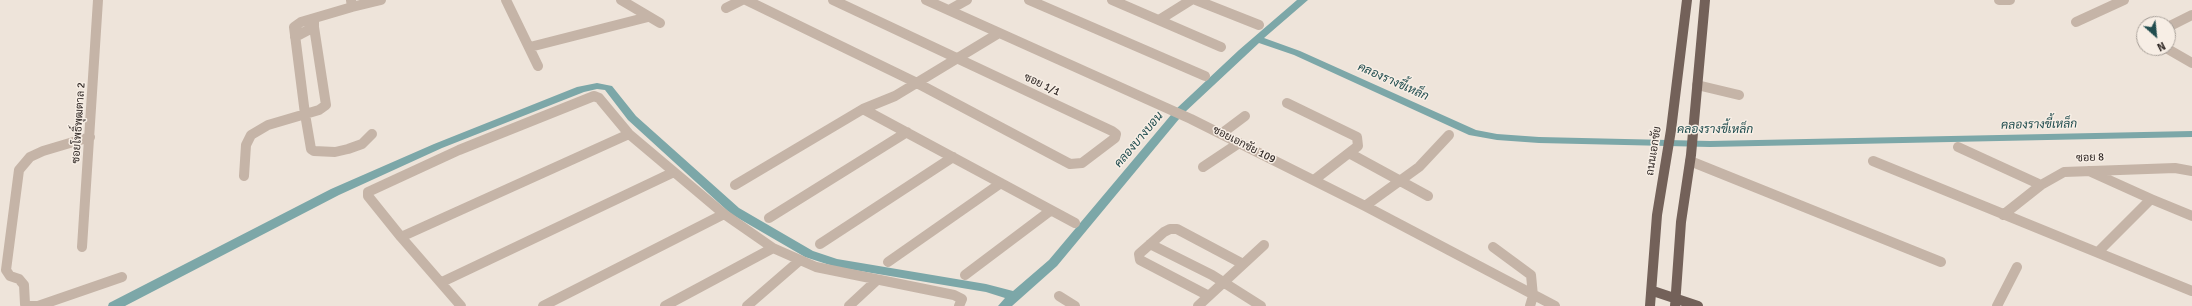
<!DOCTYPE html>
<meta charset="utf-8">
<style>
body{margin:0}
#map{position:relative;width:2192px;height:306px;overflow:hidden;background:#eee4da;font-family:Signika,sans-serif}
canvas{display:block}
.north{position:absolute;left:2136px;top:16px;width:40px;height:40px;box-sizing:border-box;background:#f7eee5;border:1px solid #a8a099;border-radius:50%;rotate:153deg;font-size:11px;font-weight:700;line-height:16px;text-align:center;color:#322a27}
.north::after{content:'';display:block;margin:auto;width:14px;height:18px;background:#214d4f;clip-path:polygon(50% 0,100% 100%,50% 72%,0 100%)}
</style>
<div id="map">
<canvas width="2192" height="306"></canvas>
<div class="north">N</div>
</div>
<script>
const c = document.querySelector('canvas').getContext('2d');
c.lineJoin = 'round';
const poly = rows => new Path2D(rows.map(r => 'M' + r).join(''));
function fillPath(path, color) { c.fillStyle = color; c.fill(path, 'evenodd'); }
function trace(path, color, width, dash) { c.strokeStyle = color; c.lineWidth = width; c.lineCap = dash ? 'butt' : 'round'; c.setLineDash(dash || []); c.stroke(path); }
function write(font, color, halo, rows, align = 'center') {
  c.font = font + ' Signika,Sarabun,sans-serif'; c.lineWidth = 3; c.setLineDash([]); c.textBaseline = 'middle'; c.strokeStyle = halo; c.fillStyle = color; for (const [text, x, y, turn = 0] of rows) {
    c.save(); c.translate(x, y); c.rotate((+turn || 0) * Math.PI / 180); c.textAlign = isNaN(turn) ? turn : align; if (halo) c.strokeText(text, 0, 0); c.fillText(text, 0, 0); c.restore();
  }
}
const canal = poly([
 [1297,0,1308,0,1264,38,1300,51,1476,130,1497,134,1539,137,1710,141,2192,131,2192,137,1710,147,1539,143,1497,140,1469,135,1294,55,1259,43,1184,113,1057,266,1012,306,998,306,1005,298,986,292,836,267,805,257,731,214,628,120,605,90,597,89,584,92,442,148,339,195,125,306,108,306,109,303,331,189,434,144,577,87,597,83,612,86,636,116,739,208,813,251,837,259,986,284,1013,291,1049,260,1176,109,1239,50,1297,0]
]);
const minor = poly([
 [351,0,352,7,301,22,294,27,305,114,311,149,314,151,335,152,348,149,362,144,372,134],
 [506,0,538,66],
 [621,0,660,23],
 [746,0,917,83,1070,164,1082,163,1115,138,1116,134,1112,131,833,0],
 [926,0,1191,119,1365,206,1555,306],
 [1029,0,1205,76],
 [1112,0,1221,47],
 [1196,0,1259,25],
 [1999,0,2010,0],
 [352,7,381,0],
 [726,8,742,0],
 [949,10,967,0],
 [1159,20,1191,0],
 [2076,22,2124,0],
 [2168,27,2192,15],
 [295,37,314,27,314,20],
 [530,47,648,17],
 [2166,48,2192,63],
 [1697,85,1739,95],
 [1287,103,1357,137,1358,146,1314,180],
 [863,109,1075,223],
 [1221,134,1245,116],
 [1958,147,2041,185],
 [1349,153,1428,196],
 [1690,161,1941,262],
 [1873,161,2192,291],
 [1203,167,1239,143],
 [2089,171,2151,199],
 [244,176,246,145,251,135,268,125,319,110,326,105,314,27],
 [735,185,863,109,895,96,999,33],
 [1365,206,1419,167,1449,135],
 [2003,215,2041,185,2064,172,2175,168,2192,171],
 [769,218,907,132],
 [401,237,629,134],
 [820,244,953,157],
 [1150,244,1212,275,1261,306],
 [82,247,98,0],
 [1493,247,1531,275,1533,296,1530,306],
 [2098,252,2151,199,2192,216],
 [888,262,1001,183],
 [965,275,1050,211],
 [442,282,674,172],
 [1059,296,1075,306],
 [1209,296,1140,260,1139,254,1164,232,1170,229,1177,229,1243,264],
 [29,306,25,304,24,285,19,279,10,276,6,270,19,170,30,157,43,151,90,137],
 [30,306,38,306,122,277],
 [461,306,401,237,368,196,368,192,459,150,594,96,599,98,629,134,724,214,773,248,816,267,954,295,962,299,959,306],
 [543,306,724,214],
 [665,306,773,248],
 [747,306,799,261],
 [849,306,877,280],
 [1198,306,1264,245],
 [1997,306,2017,267]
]);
const major = poly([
 [1653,291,1698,306],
 [1650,306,1657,215,1671,130,1687,0],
 [1675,306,1681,222,1691,155,1705,0]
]);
const streetNames = [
 ["ซอย 1/1",1042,85,25],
 ["ซอยโพธิ์พุฒตาล 2",79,123,-86],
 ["ซอยเอกชัย 109",1244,145,27],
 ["ถนนเอกชัย",1654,151,-81],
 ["ซอย 8",2090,158,-3]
];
const waterNames = [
 ["คลองรางขี้เหล็ก",1393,82,24],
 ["คลองรางขี้เหล็ก",2039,125,-1],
 ["คลองรางขี้เหล็ก",1715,130],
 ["คลองบางบอน",1139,140,-50]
];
fillPath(canal, '#7ca7a8');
trace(minor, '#c5b4a7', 10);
trace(major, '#736159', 10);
write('11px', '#322a27', '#f7eee5', streetNames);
write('italic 12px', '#214d4f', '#f7eee5', waterNames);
</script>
